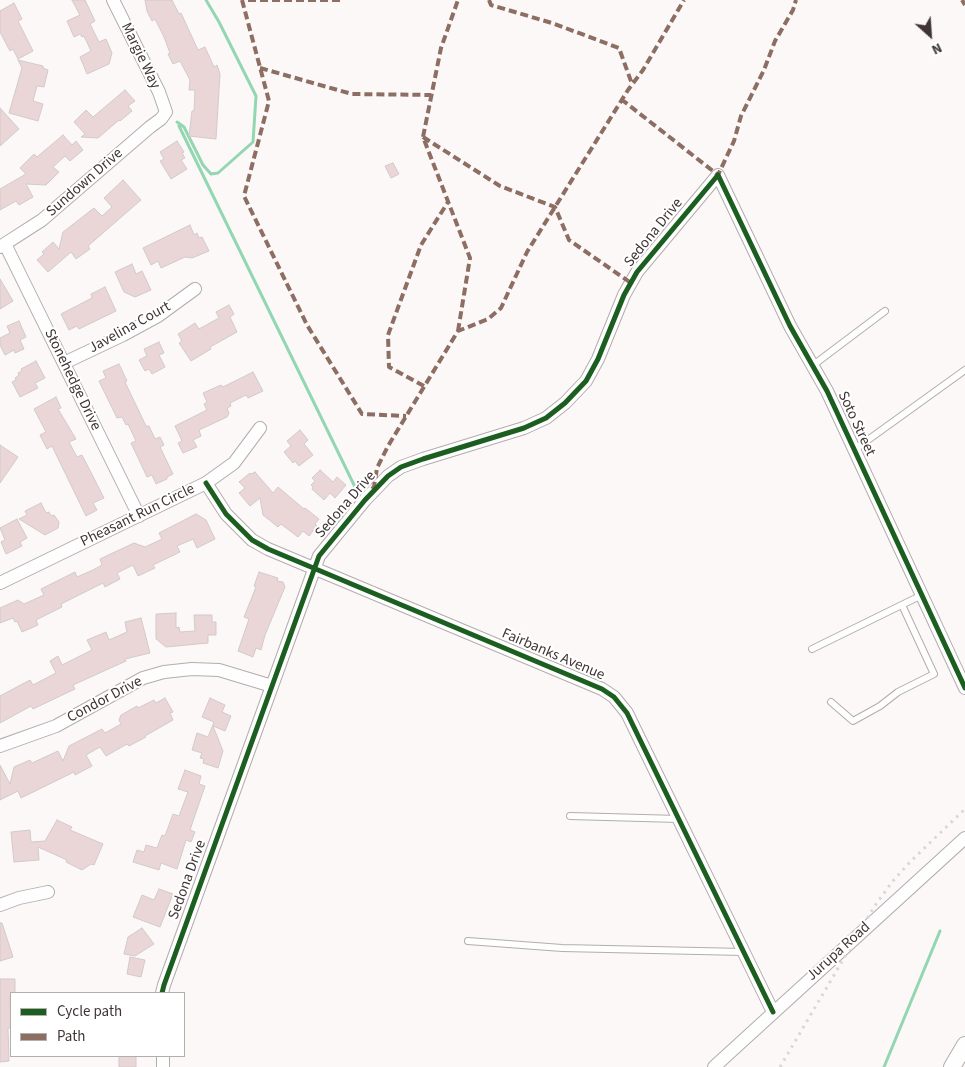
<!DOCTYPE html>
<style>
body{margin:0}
#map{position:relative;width:965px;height:1067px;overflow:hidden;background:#fcf8f8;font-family:"Source Sans 3",sans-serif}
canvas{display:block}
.legend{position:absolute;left:10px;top:992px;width:175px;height:65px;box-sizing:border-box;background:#fff;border:1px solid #b2aeae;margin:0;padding:6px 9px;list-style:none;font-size:15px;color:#3f3535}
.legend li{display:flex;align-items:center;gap:10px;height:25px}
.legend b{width:25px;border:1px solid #b2aeae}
.north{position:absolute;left:905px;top:10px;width:50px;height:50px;-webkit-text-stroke:4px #fff;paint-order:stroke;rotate:154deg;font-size:14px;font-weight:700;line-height:20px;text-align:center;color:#3f3535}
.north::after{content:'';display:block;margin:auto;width:18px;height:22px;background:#3f3535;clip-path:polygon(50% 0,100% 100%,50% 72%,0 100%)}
</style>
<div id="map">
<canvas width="965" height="1067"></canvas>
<ul class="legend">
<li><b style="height:6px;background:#1b5e20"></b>Cycle path</li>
<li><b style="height:6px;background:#8d6e63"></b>Path</li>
</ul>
<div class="north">N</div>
</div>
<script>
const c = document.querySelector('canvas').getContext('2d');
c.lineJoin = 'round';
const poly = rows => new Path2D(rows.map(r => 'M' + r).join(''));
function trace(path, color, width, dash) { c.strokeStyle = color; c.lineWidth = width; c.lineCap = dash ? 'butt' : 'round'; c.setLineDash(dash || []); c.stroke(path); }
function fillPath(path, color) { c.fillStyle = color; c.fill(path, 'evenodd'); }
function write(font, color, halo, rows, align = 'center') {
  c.font = font + ' "Source Sans 3",sans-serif'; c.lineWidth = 4; c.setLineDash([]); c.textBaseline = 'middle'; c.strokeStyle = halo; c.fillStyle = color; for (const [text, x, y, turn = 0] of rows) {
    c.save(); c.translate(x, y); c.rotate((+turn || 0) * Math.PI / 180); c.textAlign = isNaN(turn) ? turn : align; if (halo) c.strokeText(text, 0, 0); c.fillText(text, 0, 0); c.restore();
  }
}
const stream = poly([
 [177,122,184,127,203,165,211,174,218,173,253,142,256,96,219,22,206,0],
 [179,126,357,491],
 [884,1067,940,931]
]);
const building = poly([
 [72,0,85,0,95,21,90,24,99,42,106,39,112,53,109,64,87,74,80,57,91,51,84,36,82,37,80,34,74,37,67,21,80,15,72,0],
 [145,0,172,0,179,14,181,13,198,50,205,47,214,67,217,65,220,74,216,139,189,136,192,111,194,111,195,90,189,90,190,80,180,61,173,64,168,54,170,53,164,37,155,19,152,21,147,11,145,0],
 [14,3,22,19,18,21,33,51,18,59,13,49,10,51,0,32,0,11,14,3],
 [18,60,43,66,43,68,48,70,44,87,37,86,33,101,43,104,38,121,9,113,22,68,18,60],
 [125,90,135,101,128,106,132,111,120,121,119,120,98,138,81,137,85,134,74,122,86,110,93,117,125,90],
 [0,108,19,129,0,146,0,108],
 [63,135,72,145,76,141,83,150,70,161,65,156,53,167,59,172,46,185,26,184,33,197,19,205,16,201,0,210,0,189,26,174,20,168,34,154,37,157,63,135],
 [177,141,184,152,182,153,185,158,181,160,187,169,171,179,160,161,164,159,160,152,177,141],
 [393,163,399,174,391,178,385,166,393,163],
 [123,180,141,200,88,246,90,249,76,259,71,252,48,272,37,260,44,254,42,252,53,242,59,249,63,232,94,208,102,216,112,207,104,198,123,180],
 [190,225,194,235,197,233,199,238,202,237,209,251,192,258,185,257,161,268,158,261,151,265,143,248,190,225],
 [132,264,136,274,142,271,151,290,135,297,124,292,115,272,132,264],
 [0,279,13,301,0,309,0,279],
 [105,287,116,311,79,329,77,326,69,330,61,314,92,298,91,294,105,287],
 [229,305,234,314,230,317,237,332,210,347,211,349,191,361,179,343,182,341,178,334,195,323,199,329,219,318,216,312,229,305],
 [19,321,26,337,20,340,24,349,15,353,14,350,5,355,0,345,0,338,10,333,7,326,19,321],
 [159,342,164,353,159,355,165,367,152,374,149,369,145,371,139,360,147,356,144,349,159,342],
 [36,361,45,378,35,383,38,388,20,397,12,382,16,380,15,378,19,375,18,373,22,371,21,369,36,361],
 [119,364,127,381,125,382,146,426,149,426,155,439,160,437,164,445,160,447,173,474,167,477,167,479,156,484,152,475,147,477,131,443,136,441,128,424,126,425,122,417,117,418,99,381,106,378,103,371,119,364],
 [253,372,263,391,248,398,246,395,230,403,231,406,227,408,229,413,227,417,199,430,201,436,193,440,197,447,183,453,178,443,182,441,175,426,207,410,204,404,207,402,203,393,221,385,223,387,253,372],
 [56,397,61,408,58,409,76,439,69,442,77,457,82,455,104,498,93,503,97,510,86,516,52,446,47,449,40,435,46,432,34,409,56,397],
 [300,430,308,440,304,444,313,455,299,466,295,461,293,463,284,452,291,446,287,441,300,430],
 [0,445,18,457,0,483,0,445],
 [320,470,333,482,337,477,346,485,335,498,330,493,324,500,312,489,313,487,311,485,315,481,312,478,320,470],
 [255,472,273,493,278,487,304,509,305,508,319,519,315,524,317,526,309,536,303,531,298,537,281,524,278,527,263,515,260,498,250,506,239,493,245,488,239,482,250,473,251,474,255,472],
 [41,503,46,513,49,512,51,516,54,515,59,522,58,528,45,535,19,519,27,515,25,511,41,503],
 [196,514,206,520,215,539,197,548,193,539,177,546,180,552,153,565,155,568,138,576,133,565,117,573,120,579,105,587,103,583,61,604,62,607,36,620,38,625,22,632,17,621,15,622,13,618,0,623,0,608,18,600,24,604,44,595,41,589,75,572,77,577,93,570,102,565,100,559,134,543,145,547,162,539,159,533,196,514],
 [17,519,27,538,20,542,22,546,6,554,1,542,5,540,0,528,17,519],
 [259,572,278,578,277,581,283,582,285,587,265,635,261,650,256,648,253,657,238,651,249,619,244,617,256,587,254,586,259,572],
 [176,613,176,628,179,627,180,632,195,631,194,615,212,615,212,622,216,622,216,635,208,635,208,643,166,647,156,639,156,614,176,613],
 [141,618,150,653,125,659,126,661,73,685,75,689,33,709,31,706,0,723,0,696,30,680,33,685,56,673,50,661,58,656,62,665,92,650,87,640,106,632,109,640,127,632,125,622,141,618],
 [165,698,173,712,170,713,173,720,145,736,146,737,129,746,127,744,106,756,100,747,86,755,92,766,75,775,74,772,21,798,18,791,0,800,0,765,10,784,14,767,30,760,32,763,58,751,63,761,69,746,102,729,105,733,121,724,119,720,121,715,137,706,138,708,154,700,156,703,165,698],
 [210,698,225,705,222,712,231,716,225,731,213,726,223,751,218,768,203,763,204,759,200,758,202,753,192,750,197,733,208,737,214,722,202,717,210,698],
 [185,770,201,776,199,784,205,786,190,830,195,832,191,842,186,840,177,869,161,863,159,870,133,862,137,850,144,852,146,845,157,848,162,835,165,836,173,814,179,816,188,792,178,789,185,770],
 [57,820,72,827,70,830,103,844,94,865,91,864,82,870,66,862,67,860,38,847,39,860,14,862,11,832,30,830,31,842,45,841,57,820],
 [159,889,173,894,160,927,133,917,142,895,154,900,159,889],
 [0,923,2,923,13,957,0,961,0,923],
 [142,928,154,944,135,956,124,954,128,937,142,928],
 [130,957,145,960,141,977,127,974,130,957],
 [0,979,15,979,15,993,11,993,10,998,11,1028,8,1028,9,1061,0,1062,0,979],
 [119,1056,136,1056,136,1067,119,1067,119,1056]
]);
const service = poly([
 [812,366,885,311],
 [854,450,965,370],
 [812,649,922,595],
 [831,702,853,721,880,706,898,692,934,674,902,605],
 [570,816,679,819],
 [468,941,562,948,744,952]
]);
const minor = poly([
 [5,244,139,516],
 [0,247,42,220,150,127,161,119,166,112,159,92,113,0],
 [64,363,123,335,158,316,195,289],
 [206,483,226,514,252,540,268,549,602,689,614,697,627,713,644,748,773,1012],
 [0,583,206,483,234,463,260,428],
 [0,746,56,726,143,678,164,672,192,669,219,670,272,686],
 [0,905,19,898,48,892],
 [162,993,164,985,319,556,365,500,388,476,401,467,423,459,524,428,546,418,565,403,586,381,598,359,624,295,637,272,718,175,790,326,827,391,965,688],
 [163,1056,163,1067],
 [714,1067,965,838]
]);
const tertiary = poly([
 [952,1067,965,1045]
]);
const rail = poly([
 [780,1067,874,907,892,882,911,861,965,809]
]);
const quiet = poly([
 [242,0,269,101,244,196,307,325,362,414,406,416],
 [248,0,340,0],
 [489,0,491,5,552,23,619,48,632,84],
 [962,0,965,5],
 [260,68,352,94,431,95],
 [621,99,718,175,734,141,741,116,764,70,775,41,793,10,796,0],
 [423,137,500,186,555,207,569,240,631,283],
 [458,331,470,258,423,137,441,48,458,0],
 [424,386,389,367,388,335,421,245,448,202],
 [372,489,374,487,377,468,388,446,458,331,488,319,501,308,527,252,555,207,628,90,643,70,684,0]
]);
const cycleway = poly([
 [206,483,226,514,252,540,268,549,602,689,614,697,627,713,644,748,773,1012],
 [162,993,164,985,319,556,365,500,388,476,401,467,423,459,524,428,546,418,565,403,586,381,598,359,624,295,637,272,718,175,790,326,827,391,965,688]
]);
const streetNames = [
 ["Margie Way",140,56,64],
 ["Sundown Drive",85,183,-41],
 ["Sedona Drive",654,233,-51],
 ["Javelina Court",130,328,-29],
 ["Stonehedge Drive",72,380,64],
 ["Soto Street",856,424,65],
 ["Sedona Drive",346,505,-49],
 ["Pheasant Run Circle",138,516,-26],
 ["Fairbanks Avenue",553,655,23],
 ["Condor Drive",105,700,-28],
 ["Sedona Drive",188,880,-70],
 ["Jurupa Road",839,952,-42]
];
trace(stream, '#93d6b2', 3);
fillPath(building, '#ebd6d7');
trace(building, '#d1caca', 1);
trace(service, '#b3adad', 8);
trace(minor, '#b3adad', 14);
trace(tertiary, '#b3adad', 18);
trace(service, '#fffefe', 6);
trace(minor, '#fffefe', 12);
trace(tertiary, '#fffefe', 16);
trace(rail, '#d8d7d7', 3, [2.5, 5]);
trace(quiet, '#8d6e63', 4, [8, 4]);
trace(cycleway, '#1b5e20', 5);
write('15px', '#3f3535', '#fff', streetNames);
</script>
